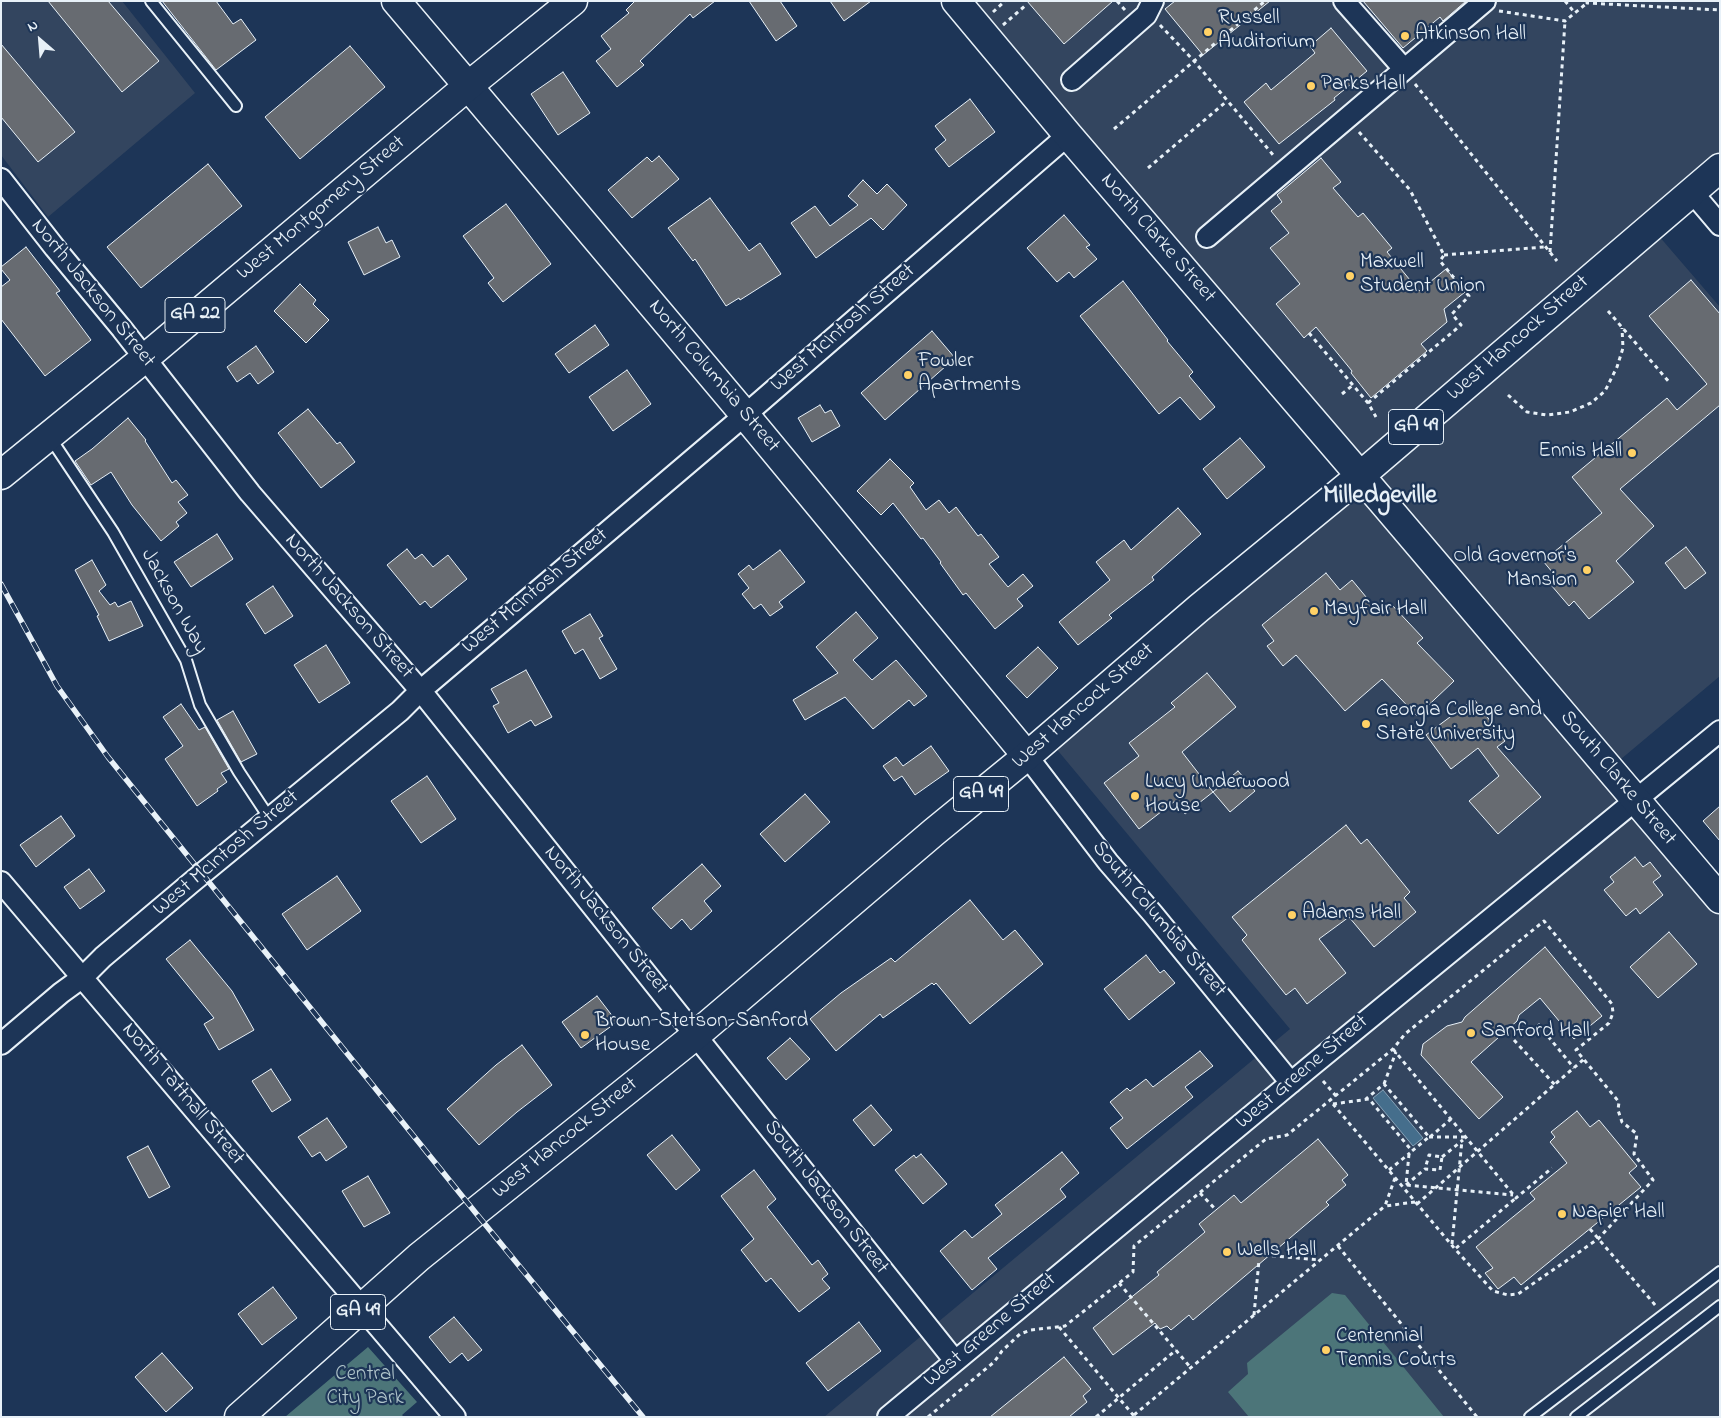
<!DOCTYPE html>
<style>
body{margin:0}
#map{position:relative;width:1721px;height:1418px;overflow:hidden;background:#1d3557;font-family:"Indie Flower",sans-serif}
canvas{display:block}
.frame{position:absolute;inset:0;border:2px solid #e8f1f8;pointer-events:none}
.north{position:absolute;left:15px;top:15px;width:50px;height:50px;-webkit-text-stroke:4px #1d3557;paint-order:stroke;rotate:333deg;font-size:14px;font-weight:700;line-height:20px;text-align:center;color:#e8f1f8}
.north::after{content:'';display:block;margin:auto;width:18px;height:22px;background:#e8f1f8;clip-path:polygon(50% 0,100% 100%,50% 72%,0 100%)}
</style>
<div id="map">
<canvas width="1721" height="1418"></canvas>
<div class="frame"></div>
<div class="north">N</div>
</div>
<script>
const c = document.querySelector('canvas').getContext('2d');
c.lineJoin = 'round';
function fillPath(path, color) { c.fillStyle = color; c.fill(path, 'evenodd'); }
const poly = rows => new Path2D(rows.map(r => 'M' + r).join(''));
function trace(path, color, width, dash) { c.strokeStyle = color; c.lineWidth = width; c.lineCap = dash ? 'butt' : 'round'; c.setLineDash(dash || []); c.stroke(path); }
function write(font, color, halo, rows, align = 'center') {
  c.font = font + ' "Indie Flower",sans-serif'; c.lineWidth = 4.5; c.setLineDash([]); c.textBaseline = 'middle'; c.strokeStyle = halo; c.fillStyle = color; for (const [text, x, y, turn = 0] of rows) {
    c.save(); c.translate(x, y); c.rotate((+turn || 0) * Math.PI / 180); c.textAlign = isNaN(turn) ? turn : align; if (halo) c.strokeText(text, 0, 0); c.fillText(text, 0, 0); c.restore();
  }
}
const built = poly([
 [1,1,122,1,195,93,48,217,1,155],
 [943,1,1720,1,1720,166,1652,228,1720,307,1720,676,1602,775,1720,915,1720,1417,824,1417,1290,1029,1049,740,1352,480]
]);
const green = poly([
 [1332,1293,1345,1295,1444,1417,1249,1417,1228,1392,1248,1374,1247,1363],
 [368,1347,417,1402,402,1415,404,1417,285,1417]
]);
const water = poly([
 [1383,1090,1423,1138,1413,1146,1373,1098,1383,1090]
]);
const building = poly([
 [48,1,108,1,159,61,122,92,48,1],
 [162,1,216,1,233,24,241,19,256,40,216,70,162,1],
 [635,1,715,1,693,18,690,14,640,61,644,65,617,87,596,61,611,49,601,36,629,13,626,10,635,1],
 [749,1,780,1,797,26,776,41,749,1],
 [830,1,871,1,844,21,830,1],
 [1027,1,1113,1,1064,44,1027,1],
 [1175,1,1270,1,1203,55,1165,9,1175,1],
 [1363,1,1466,1,1443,21,1440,17,1403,48,1363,1],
 [1331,28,1367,71,1334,98,1335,100,1279,144,1244,102,1266,83,1271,90,1315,53,1310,46,1331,28],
 [1,44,75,132,38,162,1,117,1,44],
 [350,46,385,87,300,159,265,117,350,46],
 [563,72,590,113,558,135,531,94,563,72],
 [970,99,995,132,949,167,935,149,946,140,935,126,970,99],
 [659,156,679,179,632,218,608,190,647,157,652,162,659,156],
 [1321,158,1341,182,1333,188,1358,217,1363,213,1392,248,1387,252,1419,291,1446,269,1465,292,1444,309,1447,322,1421,344,1427,351,1371,398,1351,373,1352,371,1316,327,1304,338,1276,304,1300,284,1270,248,1289,233,1271,211,1282,202,1277,195,1321,158],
 [208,164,242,206,141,288,107,247,208,164],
 [863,180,877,194,887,184,907,205,883,230,871,218,816,258,791,223,815,206,830,226,858,205,848,196,863,180],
 [710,198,749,251,760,243,781,274,740,300,739,298,726,306,695,259,693,261,668,228,710,198],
 [506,204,551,264,503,302,488,283,494,278,463,236,506,204],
 [1064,215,1090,245,1086,247,1097,259,1074,278,1069,272,1057,282,1027,248,1064,215],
 [378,227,386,243,392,240,400,257,364,275,348,242,378,227],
 [26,247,60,291,56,293,91,340,45,376,1,319,1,287,10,280,1,269,1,267,26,247],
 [1691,280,1720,314,1720,405,1620,489,1654,526,1616,561,1634,582,1589,619,1574,601,1569,606,1551,585,1558,579,1543,561,1602,513,1572,477,1667,398,1677,410,1707,384,1649,316,1691,280],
 [1123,281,1168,340,1167,341,1193,372,1189,376,1215,407,1200,420,1180,397,1159,414,1080,316,1123,281],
 [300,284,316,300,313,304,329,320,306,343,274,311,300,284],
 [595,325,609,345,569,373,555,354,595,325],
 [932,331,955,358,885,420,861,393,932,331],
 [256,346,274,372,258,384,250,373,237,382,227,367,256,346],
 [627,370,651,404,613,431,589,397,627,370],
 [820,405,825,413,831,410,840,426,812,442,798,418,820,405],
 [308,409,337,444,340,442,355,462,321,488,278,433,308,409],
 [128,418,146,440,145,441,172,483,176,480,188,495,178,502,187,513,176,522,179,526,161,541,132,505,111,472,91,485,75,461,92,449,128,418],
 [1240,438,1265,467,1227,499,1203,469,1240,438],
 [890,459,914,483,910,487,926,510,939,500,949,513,956,507,978,536,981,534,999,557,989,564,1008,587,1023,574,1033,586,1017,599,1023,606,995,629,966,593,963,595,940,563,941,562,923,538,921,539,893,503,881,515,857,491,890,459],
 [1178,508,1201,534,1152,577,1154,580,1109,615,1112,618,1078,645,1059,622,1110,580,1096,562,1124,540,1131,550,1178,508],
 [217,534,233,559,191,587,174,562,217,534],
 [1686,547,1706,573,1685,589,1665,563,1686,547],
 [407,549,415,559,422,554,433,567,448,555,467,579,431,608,425,601,420,605,387,565,407,549],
 [780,550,805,582,779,602,783,607,770,616,761,604,754,609,742,594,749,588,738,574,749,565,753,570,780,550],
 [92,560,106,585,99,591,110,605,115,602,118,607,131,601,143,626,109,641,97,616,99,615,75,570,92,560],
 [1326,573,1340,590,1352,580,1381,615,1392,605,1423,638,1417,643,1454,681,1417,716,1382,679,1345,711,1296,655,1283,666,1267,646,1274,641,1262,625,1326,573],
 [273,586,293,616,265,634,246,604,273,586],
 [856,612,878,638,853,660,872,680,896,660,927,696,914,706,909,700,873,729,845,697,805,720,793,700,838,673,816,647,856,612],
 [590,614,603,636,599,638,617,669,600,679,583,649,575,654,562,631,590,614],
 [326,645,350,683,319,703,294,665,326,645],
 [1038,647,1058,668,1027,698,1006,676,1038,647],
 [526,670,552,717,535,726,531,720,508,733,493,706,499,703,491,689,526,670],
 [1207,673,1236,707,1182,752,1213,792,1185,814,1175,801,1139,829,1104,783,1139,756,1129,743,1175,707,1171,703,1207,673],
 [1474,699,1505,741,1497,747,1541,797,1498,834,1469,801,1499,776,1478,748,1451,769,1426,735,1474,699],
 [181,704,199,730,205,727,229,769,221,773,227,782,217,789,218,791,197,806,165,759,183,746,163,717,181,704],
 [233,711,257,754,241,762,217,720,233,711],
 [931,746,949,771,915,795,902,776,894,781,883,766,896,757,903,766,931,746],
 [1238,771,1255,791,1230,812,1213,792,1238,771],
 [427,776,456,819,421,843,391,801,427,776],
 [805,794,830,822,785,862,760,834,805,794],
 [1720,806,1720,841,1703,821,1720,806],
 [61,816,75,836,36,867,20,845,61,816],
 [1346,825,1361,844,1367,839,1410,892,1404,898,1416,912,1374,947,1349,917,1319,939,1346,973,1307,1004,1295,988,1286,995,1242,940,1247,935,1232,917,1346,825],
 [1635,857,1643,867,1650,862,1661,876,1653,882,1663,895,1640,914,1636,908,1626,916,1604,890,1614,882,1610,877,1635,857],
 [702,864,721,886,704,901,712,911,691,930,682,919,671,929,652,908,702,864],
 [89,869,105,891,80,909,64,887,89,869],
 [337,876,361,911,307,950,282,914,337,876],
 [970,900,1003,940,1015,930,1043,964,970,1024,936,983,934,985,932,983,883,1018,880,1014,836,1051,810,1019,841,993,891,958,895,962,970,900],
 [1669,932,1697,964,1658,998,1630,967,1669,932],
 [190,940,232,991,254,1030,219,1050,204,1024,214,1018,166,959,190,940],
 [1545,947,1602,1016,1574,1039,1540,998,1519,1015,1517,1021,1471,1062,1503,1097,1479,1119,1421,1055,1423,1044,1447,1026,1462,1022,1465,1017,1545,947],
 [1146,955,1160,973,1164,970,1175,983,1129,1020,1104,989,1146,955],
 [597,996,617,1022,581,1048,562,1022,597,996],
 [790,1038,810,1059,786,1080,767,1058,790,1038],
 [522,1045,552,1085,517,1112,479,1145,447,1109,496,1065,522,1045],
 [1200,1051,1213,1066,1185,1087,1193,1097,1127,1149,1110,1128,1123,1118,1110,1102,1127,1088,1130,1091,1146,1079,1153,1087,1200,1051],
 [271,1069,291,1100,272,1112,252,1081,271,1069],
 [871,1105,892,1130,874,1146,853,1120,871,1105],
 [1577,1111,1590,1127,1599,1120,1637,1166,1629,1173,1641,1187,1521,1285,1514,1277,1498,1289,1485,1273,1493,1268,1476,1247,1535,1199,1530,1193,1567,1163,1550,1142,1555,1137,1551,1132,1577,1111],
 [327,1118,347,1147,326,1161,320,1152,312,1157,298,1137,327,1118],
 [672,1135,700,1170,676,1190,647,1155,672,1135],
 [1318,1139,1348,1175,1342,1180,1346,1185,1326,1202,1329,1205,1193,1320,1189,1315,1171,1330,1167,1326,1160,1329,1155,1323,1113,1355,1093,1328,1159,1275,1157,1272,1205,1232,1199,1224,1234,1195,1241,1203,1318,1139],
 [148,1146,170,1187,149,1198,127,1157,148,1146],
 [1062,1152,1079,1173,1060,1189,1066,1197,988,1258,997,1269,972,1290,940,1251,965,1230,972,1238,1002,1214,995,1205,1062,1152],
 [921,1154,947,1184,923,1204,895,1170,914,1155,916,1158,921,1154],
 [754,1170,776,1199,767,1207,812,1265,818,1260,828,1274,822,1279,830,1288,799,1312,771,1278,766,1282,741,1250,754,1239,721,1196,754,1170],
 [368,1176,390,1213,364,1227,342,1191,368,1176],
 [273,1287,297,1318,262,1345,238,1314,273,1287],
 [454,1317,482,1350,468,1361,462,1353,450,1363,429,1337,454,1317],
 [859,1322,881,1351,828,1391,806,1363,859,1322],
 [162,1353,193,1388,166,1412,135,1377,162,1353],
 [1064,1357,1091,1389,1083,1396,1087,1402,1069,1417,990,1417,1064,1357]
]);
const path = poly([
 [1117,1,1125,10],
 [1565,1,1575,13],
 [1587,1,1587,3,1720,10],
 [1499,11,1565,21,1587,3],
 [993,12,1005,1],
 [1003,25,1026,5],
 [1160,25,1194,61,1274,156],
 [1415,84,1557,261],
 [1114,129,1265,1],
 [1359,132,1410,190,1444,255],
 [1148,168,1227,101],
 [1550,252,1565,21],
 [1444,255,1544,247],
 [1608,311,1670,383],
 [1309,333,1368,403,1376,417],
 [1342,394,1353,385],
 [1508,395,1527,412,1547,415,1570,412,1591,403,1605,391,1617,367,1623,348,1622,328],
 [1368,403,1461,325,1452,314,1469,296,1440,261,1444,255],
 [1538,1024,1574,1068],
 [1514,1040,1555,1085],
 [1393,1049,1516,1198,1552,1168],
 [1323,1081,1336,1096],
 [1384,1084,1396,1052],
 [1333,1104,1369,1099,1412,1151,1429,1137,1384,1084,1366,1099],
 [1333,1104,1455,1249],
 [1429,1137,1465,1137],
 [1430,1137,1451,1119],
 [1409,1154,1406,1185,1513,1195],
 [1442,1157,1463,1140],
 [1389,1170,1410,1153],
 [1395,1178,1385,1206,1415,1202],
 [1406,1185,1425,1169,1440,1170,1442,1157,1429,1155,1425,1169],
 [1200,1193,1216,1210],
 [1417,1204,1584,1059],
 [1590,1229,1656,1306],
 [1452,1244,1462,1140],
 [1338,1246,1477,1417],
 [1264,1255,1320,1260],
 [1119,1283,1191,1368],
 [1254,1315,1259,1260],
 [1059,1327,1134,1416],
 [1134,1415,1385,1206],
 [928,1417,994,1362,1002,1351,1020,1334,1031,1330,1065,1326,1133,1272,1134,1246,1266,1139,1287,1135,1297,1127,1393,1049,1405,1034,1544,921,1612,1004,1613,1013,1609,1023,1576,1050,1619,1102,1618,1110,1622,1122,1637,1134,1634,1154,1653,1180,1598,1239,1518,1294,1508,1295,1493,1291,1455,1249,1516,1198],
 [1096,1417,1176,1350]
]);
const lane = poly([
 [151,1,236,106],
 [49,436,113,532,186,660,200,705,239,772,270,819],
 [1530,1417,1720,1272],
 [1576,1417,1720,1306]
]);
const street = poly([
 [1344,1,1404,69],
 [1072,80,1146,15,1153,1],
 [1,179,55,248,122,329,250,493,425,696,955,1361],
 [1692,192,1720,225],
 [1207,237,1485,1],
 [1027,756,1108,862,1153,914,1291,1083],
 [1,882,455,1417],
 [1,1044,61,993,83,977,103,957,192,882,400,711,420,691,745,415,1068,135],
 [888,1417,1310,1067,1720,731]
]);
const secondary = poly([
 [468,86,745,415,1027,756]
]);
const primary = poly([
 [396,1,468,86],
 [956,1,1068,135,1381,500,1720,899],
 [1,475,145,358,468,86,573,1],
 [239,1417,419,1257,696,1035,934,832,1027,756,1199,608,1360,476,1720,168]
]);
const rail = poly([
 [1,584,57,686,108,757,475,1212,643,1417]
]);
const markers = [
 [1208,32,5,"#ffd166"],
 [1405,36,5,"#ffd166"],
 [1311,86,5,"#ffd166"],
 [1350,276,5,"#ffd166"],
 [908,375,5,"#ffd166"],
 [1632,453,5,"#ffd166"],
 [1587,570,5,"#ffd166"],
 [1314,611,5,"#ffd166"],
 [1366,724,5,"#ffd166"],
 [1135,796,5,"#ffd166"],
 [1292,915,5,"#ffd166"],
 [1471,1033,5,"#ffd166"],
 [585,1035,5,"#ffd166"],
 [1562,1214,5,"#ffd166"],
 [1227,1252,5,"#ffd166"],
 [1326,1350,5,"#ffd166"]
];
const shields = [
 [195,315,60],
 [1416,427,55],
 [981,794,55],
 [358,1312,55]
];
const shieldNames = [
 ["GA 22",195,315],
 ["GA 49",1416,427],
 ["GA 49",981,794],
 ["GA 49",358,1312]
];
const poiNames = [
 ["Russell",1218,20],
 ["Auditorium",1218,44],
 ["Atkinson Hall",1415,36],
 ["Parks Hall",1321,86],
 ["Maxwell",1360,264],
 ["Student Union",1360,288],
 ["Fowler",918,363],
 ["Apartments",918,387],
 ["Ennis Hall",1622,453,"right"],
 ["Old Governor's",1577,558,"right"],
 ["Mansion",1577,582,"right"],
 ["Mayfair Hall",1324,611],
 ["Georgia College and",1376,712],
 ["State University",1376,736],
 ["Lucy Underwood",1145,784],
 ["House",1145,808],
 ["Adams Hall",1302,915],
 ["Brown-Stetson-Sanford",595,1023],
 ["House",595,1047],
 ["Sanford Hall",1481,1033],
 ["Napier Hall",1572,1214],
 ["Wells Hall",1237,1252],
 ["Centennial",1336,1338],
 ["Tennis Courts",1336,1362]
];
const streetNames = [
 ["West Montgomery Street",322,209,-40],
 ["North Clarke Street",1157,239,49],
 ["North Jackson Street",92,294,51],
 ["West McIntosh Street",844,329,-41],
 ["West Hancock Street",1519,339,-41],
 ["North Columbia Street",713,377,50],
 ["West McIntosh Street",536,592,-40],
 ["Jackson Way",173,602,61],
 ["North Jackson Street",348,607,49],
 ["West Hancock Street",1084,707,-41],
 ["South Clarke Street",1617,779,50],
 ["West McIntosh Street",227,854,-40],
 ["South Columbia Street",1158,920,50],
 ["North Jackson Street",605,921,51],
 ["West Greene Street",1303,1073,-40],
 ["North Tattnall Street",182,1095,50],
 ["West Hancock Street",566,1139,-39],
 ["South Jackson Street",825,1198,52],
 ["West Greene Street",991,1331,-40]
];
const parkNames = [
 ["Central",365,1376],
 ["City Park",365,1400]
];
const districtNames = [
 ["Milledgeville",1380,498]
];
fillPath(built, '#33455f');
fillPath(green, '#4c7579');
fillPath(water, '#456e8c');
trace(water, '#86a2b7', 1);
fillPath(building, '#676b71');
trace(building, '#e8f1f8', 1);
trace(lane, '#e8f1f8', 14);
trace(street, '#e8f1f8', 24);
trace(secondary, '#e8f1f8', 31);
trace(primary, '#e8f1f8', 31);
trace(path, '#e8f1f8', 3, [4, 4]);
trace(lane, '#1d3557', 10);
trace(street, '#1d3557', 20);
trace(secondary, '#1d3557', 28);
trace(primary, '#1d3557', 28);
trace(rail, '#e8f1f8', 5.5);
trace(rail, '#1d3557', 4, [11]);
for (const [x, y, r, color] of markers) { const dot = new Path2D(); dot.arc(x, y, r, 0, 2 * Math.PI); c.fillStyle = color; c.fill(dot); trace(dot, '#1d3557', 2); }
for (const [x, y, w] of shields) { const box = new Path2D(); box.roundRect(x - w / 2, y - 17.5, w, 35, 4); c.fillStyle = '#1d3557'; c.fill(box); trace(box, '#e8f1f8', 1); }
write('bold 20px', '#e8f1f8', null, shieldNames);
write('21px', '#e8f1f8', '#1d3557', poiNames, 'left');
write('21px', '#e8f1f8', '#1d3557', streetNames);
write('21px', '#b1c6cc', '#1d3557', parkNames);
write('bold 26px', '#e8f1f8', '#1d3557', districtNames);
</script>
